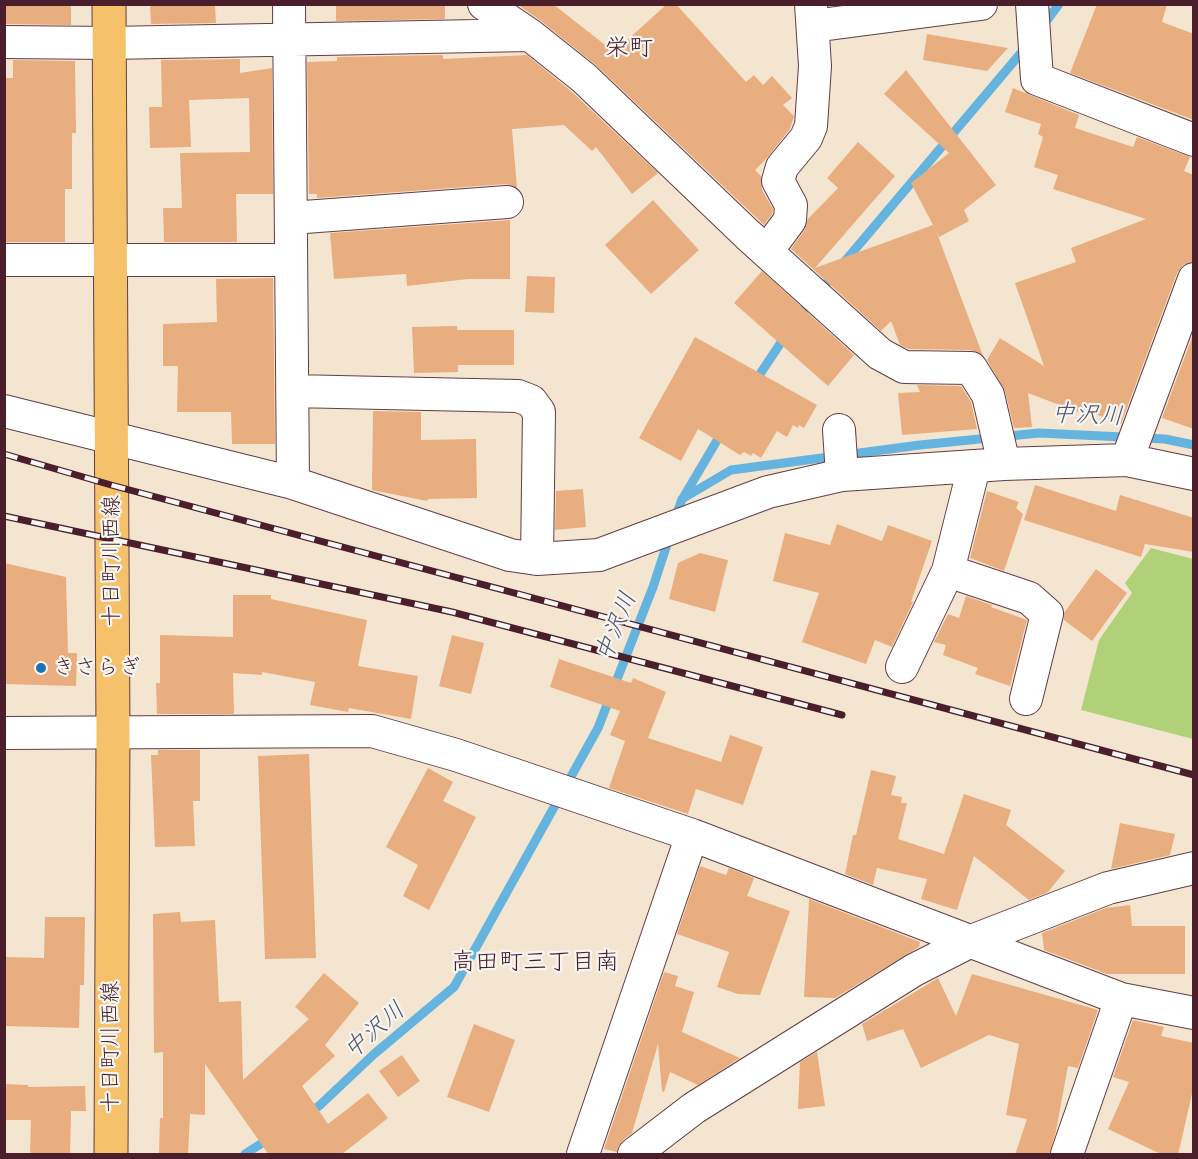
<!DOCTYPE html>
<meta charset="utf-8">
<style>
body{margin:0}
#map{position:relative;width:1198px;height:1159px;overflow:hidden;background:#f4e5d0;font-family:Sriracha,sans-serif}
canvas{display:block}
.frame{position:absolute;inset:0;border:6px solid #4a1f2b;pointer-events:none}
</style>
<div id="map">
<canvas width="1198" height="1159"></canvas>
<div class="frame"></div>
</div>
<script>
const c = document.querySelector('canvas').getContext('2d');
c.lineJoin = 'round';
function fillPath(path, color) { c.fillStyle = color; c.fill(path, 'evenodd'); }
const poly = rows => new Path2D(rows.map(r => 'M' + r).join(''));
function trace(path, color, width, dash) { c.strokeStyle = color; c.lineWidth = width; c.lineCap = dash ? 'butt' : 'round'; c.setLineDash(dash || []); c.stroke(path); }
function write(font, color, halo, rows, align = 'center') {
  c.font = font + ' Sriracha,"Klee One",sans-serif'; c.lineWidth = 4.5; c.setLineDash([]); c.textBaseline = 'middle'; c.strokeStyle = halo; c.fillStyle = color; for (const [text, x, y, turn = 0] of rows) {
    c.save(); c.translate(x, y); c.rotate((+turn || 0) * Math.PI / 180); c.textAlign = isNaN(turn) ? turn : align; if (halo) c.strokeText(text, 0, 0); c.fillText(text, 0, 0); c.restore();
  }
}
const green = poly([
 [1151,548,1193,559,1193,739,1081,710,1099,640,1132,593,1125,583]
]);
const stream = poly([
 [1042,27,1059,4],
 [797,318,1026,47],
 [754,383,786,335],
 [683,498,722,432],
 [675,519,682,499,731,470,920,445,1039,433,1165,439,1194,445],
 [307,1114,319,1106,373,1055,454,987,598,728,653,587,670,535],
 [245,1154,270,1138]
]);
const building = poly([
 [4,4,71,4,71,25,4,24],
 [150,4,215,4,216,23,151,24],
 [336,4,445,4,445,19,336,21],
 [517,4,553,4,614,52,667,4,676,4,746,82,754,75,763,85,772,76,792,98,783,105,794,116,790,129,766,159,755,170,761,176,762,190,773,209,772,214,764,225,596,65,541,21],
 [1097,4,1167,4,1162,22,1194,34,1194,120,1070,73],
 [927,34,1008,48,987,71,923,60],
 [443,55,443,59,527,55,572,92,658,173,632,194,596,147,592,151,564,125,512,129,517,188,506,184,317,198,317,194,309,194,307,62,337,61,337,57],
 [240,59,240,73,272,68,273,194,236,194,237,242,164,242,163,208,182,208,180,153,250,152,249,98,189,100,191,147,150,148,149,107,162,107,161,60],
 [13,60,75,61,76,133,72,133,72,189,65,189,65,242,4,242,4,78,13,78],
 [906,70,996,185,964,210,969,221,939,237,935,228,983,356,971,350,909,349,900,345,891,321,881,331,791,249,804,231,808,219,838,188,827,178,858,142,895,176,815,268,933,225,911,183,949,153,884,94],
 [1013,88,1079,115,1075,128,1133,147,1137,137,1190,157,1184,171,1194,175,1194,261,1183,265,1177,273,1121,424,1080,408,1078,412,1028,393,1032,427,1014,428,1005,391,987,360,1000,338,1044,366,1015,283,1076,262,1071,248,1146,219,1053,189,1058,175,1034,167,1043,137,1038,134,1041,124,1005,112],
 [653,200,699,250,651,294,605,245],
 [510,220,510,279,468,279,407,286,406,274,334,279,330,233],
 [762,271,854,355,828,386,734,303],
 [527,276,555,277,554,313,525,312],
 [273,278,275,444,232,444,231,412,177,412,178,366,163,366,163,324,217,322,216,279],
 [457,326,457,330,514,330,514,365,458,365,458,372,414,373,412,327],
 [1194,332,1194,429,1162,418],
 [695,337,817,405,804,428,799,425,798,428,793,425,787,437,777,431,761,458,753,453,751,456,744,452,740,455,698,429,681,461,639,438],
 [917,385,961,386,971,402,977,429,902,435,898,393,920,392],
 [373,411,421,412,421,440,476,439,477,498,428,499,427,501,372,490],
 [1035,485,1116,511,1120,495,1194,518,1194,552,1145,544,1141,557,1024,520],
 [583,489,586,527,555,530,556,491],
 [987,491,1019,502,1016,508,1023,514,1004,571,970,558],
 [837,524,882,541,888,525,932,541,911,602,913,602,892,647,875,640,866,664,802,642,819,593,773,581,785,533,830,545],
 [700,553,728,560,715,612,669,599,678,563],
 [4,563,66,577,68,653,77,653,76,686,4,684],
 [1096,569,1127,593,1092,641,1064,620,1064,613],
 [233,595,271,595,271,599,367,620,358,666,418,676,411,719,349,708,348,712,310,705,315,682,262,672,262,675,233,673,234,714,157,714,156,683,160,683,160,635,233,637],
 [966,596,992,605,991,607,1027,620,1010,686,975,674,978,668,943,655,946,645,934,642,948,614,959,618],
 [452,635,484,643,471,694,439,686],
 [559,659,631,683,633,678,666,692,648,738,721,762,730,735,763,747,743,805,696,789,688,814,609,788,625,741,610,735,620,711,550,687],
 [158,750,200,750,200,801,193,801,195,846,155,847,151,755,158,755],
 [309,754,316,958,265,959,258,756],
 [428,768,453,782,443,801,476,817,429,910,403,896,418,865,386,847],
 [871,770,896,776,891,795,902,797,901,803,907,803,898,839,944,854,964,794,1011,810,1006,825,1065,871,1048,892,1029,900,974,856,957,910,921,899,927,879,877,868,873,885,845,874,853,835,856,835],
 [1120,823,1175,834,1170,855,1111,869],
 [700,866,726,875,729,868,754,878,747,896,790,911,760,995,738,994,717,987,729,952,677,934],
 [809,899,920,942,919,947,835,998,804,997],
 [1130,905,1132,926,1185,926,1185,974,1107,974,1044,950,1042,933,1106,908],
 [180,912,181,922,215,920,219,1002,241,1001,243,1080,309,1019,295,1007,324,973,359,1003,325,1045,335,1056,302,1086,328,1124,368,1093,388,1118,341,1155,269,1155,205,1064,205,1115,190,1114,188,1155,159,1154,160,1118,163,1118,163,1052,154,1053,153,914],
 [45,917,85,917,84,985,80,985,79,1028,4,1026,6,957,44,958],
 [664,972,678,976,675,986,694,992,682,1032,740,1058,698,1085,670,1072,664,1092,662,1091,658,1044,632,1133,623,1140,618,1147,617,1152,604,1149],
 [972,974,1098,1010,1078,1068,1068,1066,1056,1131,1049,1155,1015,1155,1027,1119,1006,1115,1019,1044,989,1035,921,1068,903,1029,867,1041,862,1024,938,978,956,1016],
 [1133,1020,1164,1027,1161,1036,1194,1043,1194,1085,1178,1155,1163,1155,1108,1129,1129,1082,1113,1077],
 [474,1024,515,1040,489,1112,447,1097],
 [817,1052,825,1106,798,1109,800,1062],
 [402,1055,420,1081,398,1097,379,1071],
 [4,1084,28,1085,28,1087,85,1086,86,1111,71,1111,70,1155,30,1155,31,1120,4,1120]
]);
const minor = poly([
 [289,4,293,483],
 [484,4,530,35,584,78,748,235,880,354,904,367,971,368,988,395,1004,464],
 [1032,4,1037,79,1194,140],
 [813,26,981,4],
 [4,42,109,43,530,35],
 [291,218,507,202],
 [767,251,790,220,791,205,778,181,782,167,806,138,811,126,815,66,811,4],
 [4,260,291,260],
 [293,391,518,396,531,401,539,412,537,559],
 [4,411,293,483,510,555,537,559,599,555,768,492,842,475,1004,464,1127,460,1194,474],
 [839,430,842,475],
 [1127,460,1194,279],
 [974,467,948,571,1029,598,1047,614,1026,699],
 [902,667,948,571],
 [4,733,372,731,456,755,692,835,1121,999,1194,1013],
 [583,1154,692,835],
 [634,1154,694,1108,914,970,969,942,1108,888,1194,868],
 [1067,1154,1121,999]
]);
const major = poly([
 [109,4,113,734,111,1154]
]);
const rail = poly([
 [4,454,111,485,1194,775],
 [4,516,452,612,842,715]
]);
const markers = [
 [41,668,6,"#1f6fb2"]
];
const streetNames = [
 ["十日町川西線",112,561,-90],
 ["十日町川西線",111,1047,-90]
];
const poiNames = [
 ["きさらぎ",53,668]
];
const neighbourhoodNames = [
 ["栄町",629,49],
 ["高田町三丁目南",535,963]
];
const waterNames = [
 ["中沢川",1087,416,3],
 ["中沢川",617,627,-68],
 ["中沢川",375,1031,-41]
];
fillPath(green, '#b1d179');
trace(stream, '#65b4df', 9);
fillPath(building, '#e8ae80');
trace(minor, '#643d44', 34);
trace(major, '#643d44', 35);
trace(minor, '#fff', 32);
trace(major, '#f5c16b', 33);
trace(rail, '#4a1f2b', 7);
trace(rail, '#f6f6f2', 4.5, [14]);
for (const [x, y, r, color] of markers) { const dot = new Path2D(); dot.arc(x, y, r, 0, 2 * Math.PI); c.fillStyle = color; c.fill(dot); trace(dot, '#f6f6f2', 2); }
write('22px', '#4a1f2b', '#f6f6f2', streetNames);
write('22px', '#4a1f2b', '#f6f6f2', poiNames, 'left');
write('24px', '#4a1f2b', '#f6f6f2', neighbourhoodNames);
write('italic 24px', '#53536a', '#f6f6f2', waterNames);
</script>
